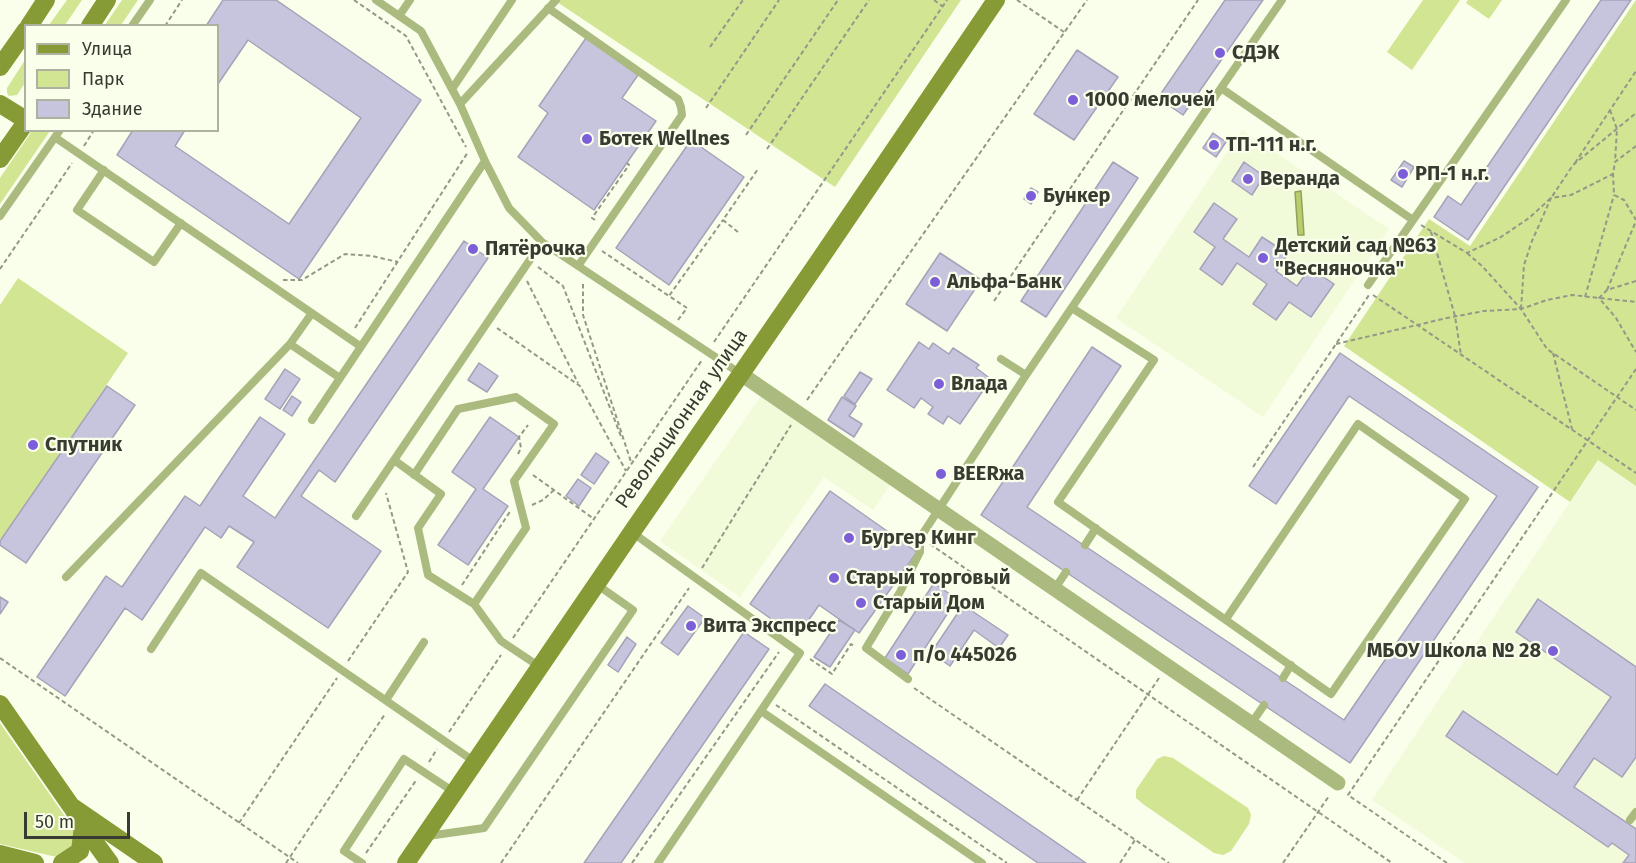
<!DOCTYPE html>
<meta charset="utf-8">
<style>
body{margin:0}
#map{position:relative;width:1636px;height:863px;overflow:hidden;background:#f9ffea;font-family:"Fira Sans",sans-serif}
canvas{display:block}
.legend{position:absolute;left:24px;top:24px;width:195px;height:108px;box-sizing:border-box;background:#f9ffea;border:2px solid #acb1a0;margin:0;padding:8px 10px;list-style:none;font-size:18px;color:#383b31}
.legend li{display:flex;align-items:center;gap:12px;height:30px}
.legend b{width:30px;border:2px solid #acb1a0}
.scale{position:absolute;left:24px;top:812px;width:106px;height:27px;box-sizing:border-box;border:3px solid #383b31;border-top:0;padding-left:8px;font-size:18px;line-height:21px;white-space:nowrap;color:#383b31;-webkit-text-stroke:4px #f9ffea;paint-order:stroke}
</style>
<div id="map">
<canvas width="1636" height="863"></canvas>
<ul class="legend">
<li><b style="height:8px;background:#869a36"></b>Улица</li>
<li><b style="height:16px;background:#d2e593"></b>Парк</li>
<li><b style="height:16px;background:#c7c4dd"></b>Здание</li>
</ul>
<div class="scale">50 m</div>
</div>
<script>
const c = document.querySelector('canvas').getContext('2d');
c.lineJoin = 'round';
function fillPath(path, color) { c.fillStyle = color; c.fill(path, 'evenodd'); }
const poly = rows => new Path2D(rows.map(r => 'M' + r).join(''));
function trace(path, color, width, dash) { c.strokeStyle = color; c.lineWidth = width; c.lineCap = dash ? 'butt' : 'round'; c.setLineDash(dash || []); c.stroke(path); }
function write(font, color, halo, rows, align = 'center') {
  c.font = font + ' "Fira Sans",sans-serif'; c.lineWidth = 4.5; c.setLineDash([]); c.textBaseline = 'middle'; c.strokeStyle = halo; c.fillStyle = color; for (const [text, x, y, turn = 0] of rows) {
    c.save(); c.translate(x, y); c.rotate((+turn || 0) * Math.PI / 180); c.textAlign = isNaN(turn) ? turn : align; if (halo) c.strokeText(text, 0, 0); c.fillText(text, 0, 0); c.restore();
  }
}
const built = poly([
 [1242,130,1389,229,1263,417,1116,318],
 [761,396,890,485,873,510,824,477,740,597,660,541],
 [1598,460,1636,486,1636,863,1465,863,1372,800]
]);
const green = poly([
 [67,0,82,0,65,25,49,25],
 [122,0,138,0,121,25,105,25],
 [554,0,961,0,835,187],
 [1423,0,1460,0,1412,70,1387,52],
 [1468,0,1502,0,1489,19,1466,3],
 [1636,0,1636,486,1598,460,1570,502,1344,346,1429,219,1470,246],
 [25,60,25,83,17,95,9,96,7,93,7,88],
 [32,131,50,131,0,204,0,178],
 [18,278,128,353,2,540,0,538,0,305],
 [0,723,78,835,80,839,61,858,0,844],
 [1164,756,1173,758,1248,808,1251,815,1249,824,1231,851,1223,855,1214,853,1143,804,1136,798,1136,790,1157,759]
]);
const water = poly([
 [1301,191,1304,235,1298,235,1295,192,1301,191]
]);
const building = poly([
 [223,0,276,0,421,100,299,279,117,155,133,130,185,130,175,146,289,224,361,118,248,40,218,84,218,26,206,26,223,0],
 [1225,0,1263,0,1183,115,1158,98,1225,0],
 [1601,0,1631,0,1468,240,1434,217,1448,196,1461,205,1601,0],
 [586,38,638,75,622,98,656,121,594,210,518,157,548,113,539,106,586,38],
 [1077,50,1118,77,1074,140,1034,114,1077,50],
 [1213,133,1226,142,1216,157,1203,148,1213,133],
 [691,140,744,177,669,285,616,248,691,140],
 [1404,161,1414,167,1402,187,1391,180,1404,161],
 [1113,162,1138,178,1046,317,1021,301,1113,162],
 [1244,162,1264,176,1252,195,1232,181,1244,162],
 [1031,188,1038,192,1031,204,1024,199,1031,188],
 [1214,203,1237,219,1223,239,1249,257,1262,237,1288,254,1276,271,1297,286,1310,268,1334,284,1311,317,1289,302,1276,320,1253,304,1267,284,1237,263,1222,285,1200,269,1215,247,1194,232,1214,203],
 [464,241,488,258,335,482,319,470,301,496,381,551,328,628,237,567,254,542,229,526,221,538,205,527,142,620,125,608,65,696,37,677,106,576,122,587,185,496,200,506,260,417,285,434,243,496,275,518,464,241],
 [940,253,981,280,947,331,906,304,940,253],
 [919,342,929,349,933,343,949,354,953,348,979,365,976,368,991,379,960,424,948,416,943,424,928,414,933,407,921,398,914,408,887,390,919,342],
 [1092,347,1121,366,1027,507,1344,720,1497,496,1349,396,1276,504,1249,486,1340,353,1538,487,1350,763,981,515,1092,347],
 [479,363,498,376,487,392,468,380,479,363],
 [285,369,300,379,280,409,265,399,285,369],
 [860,372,872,379,855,404,844,396,860,372],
 [107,386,135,405,26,563,0,545,0,541,107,386],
 [292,396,301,402,292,416,283,410,292,396],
 [842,397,856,406,849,416,862,424,854,437,828,420,842,397],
 [490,417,519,437,483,489,508,506,468,565,438,545,476,489,452,472,490,417],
 [596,453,609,462,594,484,581,475,596,453],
 [578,479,591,488,579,506,566,496,578,479],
 [830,491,917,552,859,633,819,605,797,637,750,604,830,491],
 [934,583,957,599,908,674,885,658,934,583],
 [0,597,8,602,0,614,0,597],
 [1538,599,1636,667,1636,757,1622,777,1594,758,1574,787,1636,829,1636,863,1623,863,1629,855,1612,843,1608,847,1446,736,1463,711,1557,775,1611,697,1516,632,1538,599],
 [963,605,1008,635,999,648,974,630,950,666,931,653,963,605],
 [688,606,705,618,678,655,661,643,688,606],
 [839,620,855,630,830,667,814,657,839,620],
 [744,632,769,649,621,863,584,863,744,632],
 [627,637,636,644,618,672,608,665,627,637],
 [825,684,935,759,1086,863,1038,863,809,706,825,684]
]);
const path = poly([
 [354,0,406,36,466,147],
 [934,0,942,6],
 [1017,0,1064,32],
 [165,26,182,0],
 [710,47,743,0],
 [706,108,779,0],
 [1610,110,1617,129,1615,162],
 [746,135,838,0],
 [84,146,94,130],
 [1636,146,1615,162,1613,174,1614,195,1624,200,1636,220],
 [767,149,869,0],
 [1575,163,1636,71],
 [595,220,592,218,629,165,627,163],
 [1421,225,1467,253,1501,237,1529,218,1551,198,1573,165,1636,113],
 [738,232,723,220,758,169],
 [1431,232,1455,316,1461,355],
 [602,251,669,296],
 [1467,253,1482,266,1521,309,1547,349,1636,410],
 [538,267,563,286,622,439],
 [0,269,72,163],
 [283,280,302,280,345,254,372,256,398,262],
 [527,281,578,383],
 [1636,281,1607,290,1599,298,1616,318,1636,352],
 [583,284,583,315,631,462],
 [1607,290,1636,221],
 [1373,295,1636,473],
 [1585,297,1614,195],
 [994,301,1198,0],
 [1521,309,1524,265,1532,241,1551,198,1571,195,1613,174],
 [678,320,687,308,669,296,723,220],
 [355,328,468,152],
 [497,328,580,386,626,471],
 [714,342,947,0],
 [1336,344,1447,318,1484,311,1521,309,1547,300,1572,295,1636,302],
 [1553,353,1572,429],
 [807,400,1087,0],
 [518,454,521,448,519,437,528,425],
 [1253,467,1369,295],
 [533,475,594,519],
 [532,505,543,500,554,490],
 [930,544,1392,863],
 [702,568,791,425],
 [462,585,511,510],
 [513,638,702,360],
 [0,658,298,863],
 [810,659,832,674,851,644,855,647],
 [348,661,408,572,386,493],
 [914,688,1169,863],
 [776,705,1007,863],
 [449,732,501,655],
 [429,762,437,749],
 [1077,800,1159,678],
 [239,823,337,678],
 [366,853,417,779],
 [286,863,385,714],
 [501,863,689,588],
 [632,863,779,652],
 [1120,863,1135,840],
 [1283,863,1329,796],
 [1447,863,1348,795,1636,369]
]);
const lane = poly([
 [376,0,421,31,460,104,485,161,509,208,542,242,741,374],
 [1282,0,1221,88,1413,220],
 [548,8,678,99,681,107,682,115,578,266],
 [399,16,410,0],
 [132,26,150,0],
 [452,89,512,0],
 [460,104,556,0],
 [56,138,360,346],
 [104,170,77,210,154,262,181,223],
 [0,216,60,130],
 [1368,285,1566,0],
 [1072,308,1154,360,1058,502,1331,694,1465,499,1358,424,1226,619],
 [290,344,340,378],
 [1001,359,1026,375],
 [312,420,485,161],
 [394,460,441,494,418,528,428,575,474,604,501,641,540,667],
 [414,475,458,409,516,397,554,424,514,481,526,528,474,604],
 [356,516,542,242],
 [633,533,800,653,658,863],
 [1085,545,1096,528],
 [66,577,290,344,312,313],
 [1054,590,1066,572],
 [151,649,201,573,475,762],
 [1283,678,1291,665],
 [908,679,866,648,900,592,920,552,920,538,1026,375,1221,88],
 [386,700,424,642],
 [761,711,982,863],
 [1251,724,1264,705],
 [1630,820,1636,812],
 [428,836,484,828,633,610,596,584],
 [362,863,344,851,404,759,454,792]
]);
const street = poly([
 [741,374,1338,783]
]);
const secondary = poly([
 [29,26,46,0],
 [90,26,107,0],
 [0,67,26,30],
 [0,104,26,120],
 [0,159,26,122],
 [0,704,71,806,154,863],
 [83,826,110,863],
 [0,854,35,863],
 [62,863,80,851,83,826,73,809],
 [406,863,632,532,816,265,996,0]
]);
const markers = [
 [1220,53,6,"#7d5ed9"],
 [1073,100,6,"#7d5ed9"],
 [587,139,6,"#7d5ed9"],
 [1214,145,6,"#7d5ed9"],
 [1403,174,6,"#7d5ed9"],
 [1248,179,6,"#7d5ed9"],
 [1031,196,6,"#7d5ed9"],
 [473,249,6,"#7d5ed9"],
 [1263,258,6,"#7d5ed9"],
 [935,282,6,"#7d5ed9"],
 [939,384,6,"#7d5ed9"],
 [33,445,6,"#7d5ed9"],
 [941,474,6,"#7d5ed9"],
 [849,538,6,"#7d5ed9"],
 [834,578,6,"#7d5ed9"],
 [861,603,6,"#7d5ed9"],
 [691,626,6,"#7d5ed9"],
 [1553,651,6,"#7d5ed9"],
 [901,655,6,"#7d5ed9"]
];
const poiNames = [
 ["СДЭК",1232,53],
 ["1000 мелочей",1085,100],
 ["Ботек Wellnes",599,139],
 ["ТП-111 н.г.",1226,145],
 ["РП-1 н.г.",1415,174],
 ["Веранда",1260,179],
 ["Бункер",1043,196],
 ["Детский сад №63",1275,246],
 ["\"Весняночка\"",1275,269],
 ["Пятёрочка",485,249],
 ["Альфа-Банк",947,282],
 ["Влада",951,384],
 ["Спутник",45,445],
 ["BEERжа",953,474],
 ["Бургер Кинг",861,538],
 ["Старый торговый",846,578],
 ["Старый Дом",873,603],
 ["Вита Экспресс",703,626],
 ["МБОУ Школа № 28",1541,651,"right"],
 ["п/о 445026",913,655]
];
const streetNames = [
 ["Революционная улица",682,419,-55]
];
fillPath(built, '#f1fad9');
fillPath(green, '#d2e593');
fillPath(water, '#b8ce6d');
trace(water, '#92a25b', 1.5);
fillPath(building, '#c7c4dd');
trace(building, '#a5a2b9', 1.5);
trace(path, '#939888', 2, [4.5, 3]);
trace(lane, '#abba7e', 8);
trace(street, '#abba7e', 15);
trace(secondary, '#869a36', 18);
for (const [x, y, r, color] of markers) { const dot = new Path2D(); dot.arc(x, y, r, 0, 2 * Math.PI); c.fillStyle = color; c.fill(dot); trace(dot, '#f9ffea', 2); }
write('bold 20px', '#383b31', '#f9ffea', poiNames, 'left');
write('20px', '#383b31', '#f9ffea', streetNames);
</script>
